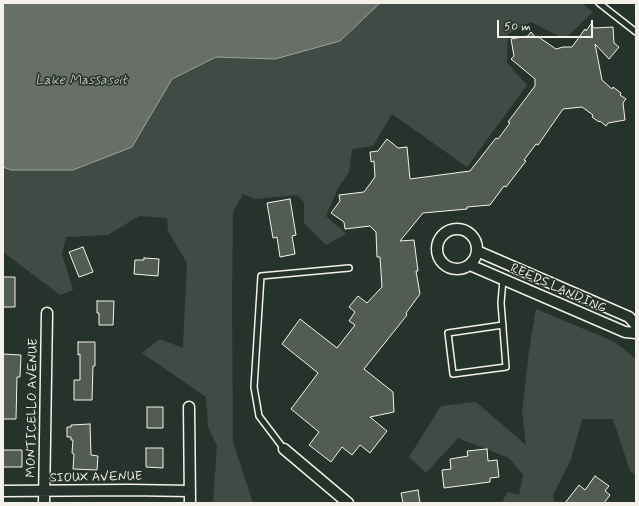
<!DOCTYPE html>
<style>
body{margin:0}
#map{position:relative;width:639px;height:506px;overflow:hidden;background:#26332d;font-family:Mynerve,sans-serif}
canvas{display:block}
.frame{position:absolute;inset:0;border:4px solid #f4f1e8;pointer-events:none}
.scale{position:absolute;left:497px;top:20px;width:96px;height:18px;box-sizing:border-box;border:2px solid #f4f1e8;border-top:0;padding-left:5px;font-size:12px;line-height:14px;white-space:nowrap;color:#f4f1e8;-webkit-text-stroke:3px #26332d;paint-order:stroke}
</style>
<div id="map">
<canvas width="639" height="506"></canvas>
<div class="frame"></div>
<div class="scale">50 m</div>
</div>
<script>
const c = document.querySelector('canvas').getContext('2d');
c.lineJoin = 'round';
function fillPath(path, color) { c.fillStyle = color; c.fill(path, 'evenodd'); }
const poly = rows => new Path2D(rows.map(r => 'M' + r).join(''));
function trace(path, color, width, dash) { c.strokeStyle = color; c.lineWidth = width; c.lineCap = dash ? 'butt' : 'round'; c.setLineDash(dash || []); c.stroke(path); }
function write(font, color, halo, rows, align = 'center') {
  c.font = font + ' Mynerve,sans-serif'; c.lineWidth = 3; c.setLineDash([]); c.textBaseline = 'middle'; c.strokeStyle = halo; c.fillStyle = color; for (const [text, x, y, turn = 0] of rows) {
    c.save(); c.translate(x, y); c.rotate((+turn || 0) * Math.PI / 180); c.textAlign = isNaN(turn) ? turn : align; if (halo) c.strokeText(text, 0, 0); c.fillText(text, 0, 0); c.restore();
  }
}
const green = poly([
 [380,3,581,3,593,12,565,39,531,22,508,34,507,63,527,85,467,167,392,114,373,146,352,149,349,172,337,190,326,216,346,234,326,245,304,223,304,202,297,195,255,199,243,194,233,212,232,301,233,442,253,503,213,503,217,446,208,427,206,397,142,353,160,339,183,348,187,263,168,231,167,218,139,216,108,235,66,237,62,254,73,290,60,295,3,252,3,167,11,170,73,170,132,147,172,79,216,57,275,59,340,41],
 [536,309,615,342,636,359,636,475,630,471,613,419,582,419,571,459,553,495,554,503,502,503,507,492,519,495,523,475,509,458,458,438,426,473,409,457,441,406,476,402,526,445,522,412,529,351]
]);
const water = poly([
 [3,3,380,3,340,41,275,59,216,57,172,79,132,147,73,170,11,170,3,167,3,3]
]);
const building = poly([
 [591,24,594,28,613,27,614,43,619,47,609,59,595,44,602,80,612,89,613,87,621,93,620,95,626,99,623,103,625,120,608,123,606,126,600,121,599,122,592,117,593,115,582,107,563,109,538,145,536,144,524,160,526,161,506,187,504,186,490,205,467,207,467,209,423,213,400,241,414,240,418,271,416,271,420,294,406,313,407,315,364,369,393,392,394,412,370,417,387,431,370,453,360,445,352,455,342,447,331,462,309,445,319,432,291,409,318,373,282,344,300,319,337,348,355,325,349,321,355,312,349,307,358,296,367,303,382,287,380,257,377,257,376,232,370,226,345,229,344,222,331,213,340,201,339,195,364,192,375,177,374,161,371,162,370,152,378,151,387,139,398,148,407,147,410,179,470,171,496,138,498,139,510,123,508,122,535,86,535,79,511,59,514,56,511,39,528,36,531,32,536,38,537,36,556,49,563,47,572,47,585,29,586,31,591,24],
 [290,199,296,235,292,236,295,254,280,257,277,237,273,238,267,203,290,199],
 [83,247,93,272,79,277,69,252,83,247],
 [144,258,159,259,158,276,134,274,135,260,144,260,144,258],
 [3,277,15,277,15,307,3,307,3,277],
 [97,301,114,301,113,325,99,325,99,313,97,313,97,301],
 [78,342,95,342,95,366,93,366,92,400,74,400,74,380,80,380,80,354,78,355,78,342],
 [3,354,21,355,20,377,17,377,16,419,3,419,3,354],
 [147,407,163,407,163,428,147,428,147,407],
 [90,424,91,455,98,456,97,470,73,469,74,454,72,453,73,440,71,440,71,437,67,437,67,427,71,427,71,425,90,424],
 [146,448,163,448,163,468,146,467,146,448],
 [487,449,488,461,497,460,499,477,490,478,490,482,444,488,442,470,451,469,450,459,468,456,467,451,487,449],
 [3,450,22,450,22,467,3,467,3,450],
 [595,476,609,486,605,491,610,495,604,503,565,503,579,485,585,490,595,476],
 [418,490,420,503,403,503,401,493,418,490]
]);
const service = poly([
 [599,3,636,32],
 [503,325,448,333,453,374,506,367,501,303,503,279],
 [284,449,259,416,254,387,261,276,349,268]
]);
const minor = poly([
 '437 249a20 20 0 1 1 40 0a20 20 0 1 1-40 0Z',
 [477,251,629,317,636,325],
 [470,265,625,332,636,333],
 [189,407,190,503],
 [284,449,348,503],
 [3,491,130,490,190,491],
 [44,503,47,313]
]);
const streetNames = [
 ["REEDS LANDING",558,289,24],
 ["MONTICELLO AVENUE",33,408,-89],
 ["SIOUX AVENUE",96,478,-1]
];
const waterNames = [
 ["Lake Massasoit",81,81]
];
fillPath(green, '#414b45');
fillPath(water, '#676f68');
trace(water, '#9fa39b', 1);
fillPath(building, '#525c55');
trace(building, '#f4f1e8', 1);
trace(service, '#f4f1e8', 8);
trace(minor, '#f4f1e8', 13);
trace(service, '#26332d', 5);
trace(minor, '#26332d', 10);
write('13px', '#f4f1e8', '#26332d', streetNames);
write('italic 14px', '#bcbdb5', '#26332d', waterNames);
</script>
